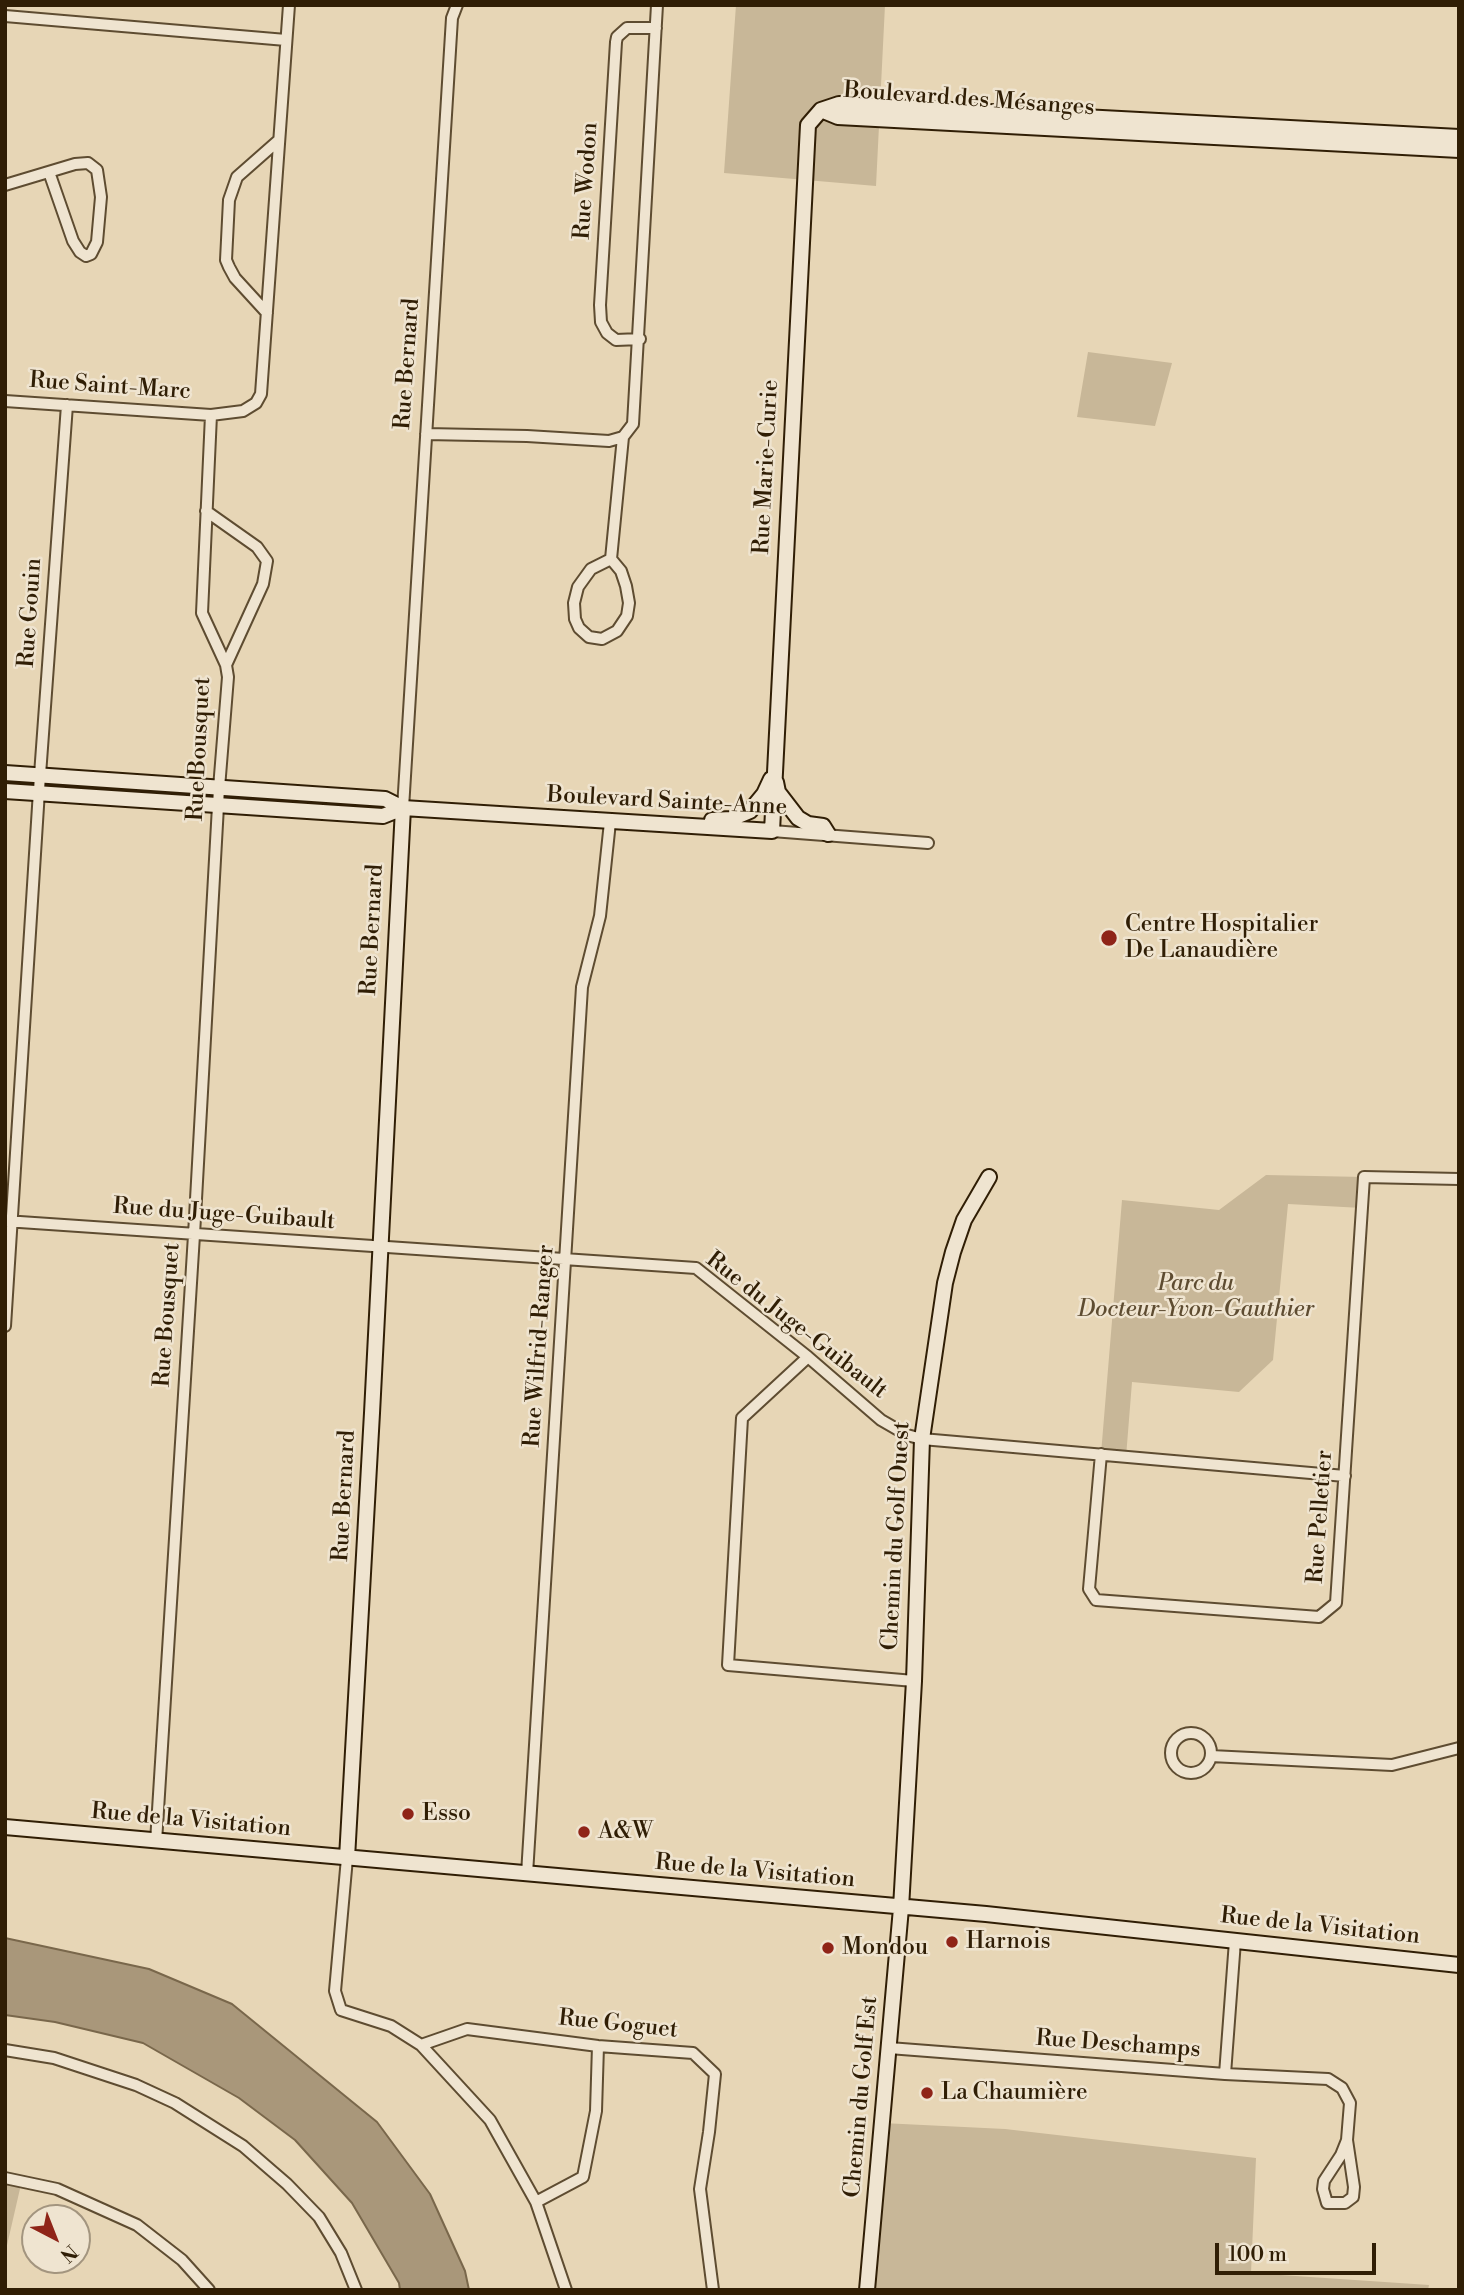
<!DOCTYPE html>
<meta charset="utf-8">
<style>
body{margin:0}
#map{position:relative;width:1464px;height:2295px;overflow:hidden;background:#e7d6b6;font-family:"Libre Bodoni",serif}
canvas{display:block}
.frame{position:absolute;inset:0;border:7px solid #301e05;pointer-events:none}
.north{position:absolute;left:21px;top:2204px;width:70px;height:70px;box-sizing:border-box;background:#efe4d0;border:2px solid #a3957f;border-radius:50%;rotate:138deg;font-size:19px;font-weight:700;line-height:28px;text-align:center;color:#301e05}
.north::after{content:'';display:block;margin:auto;width:24px;height:32px;background:#8f2418;clip-path:polygon(50% 0,100% 100%,50% 72%,0 100%)}
.scale{position:absolute;left:1215px;top:2243px;width:161px;height:32px;box-sizing:border-box;border:4px solid #301e05;border-top:0;padding-left:9px;font-size:21px;line-height:24px;white-space:nowrap;color:#301e05;-webkit-text-stroke:5px #efe4d0;paint-order:stroke}
</style>
<div id="map">
<canvas width="1464" height="2295"></canvas>
<div class="frame"></div>
<div class="north">N</div>
<div class="scale">100 m</div>
</div>
<script>
const c = document.querySelector('canvas').getContext('2d');
c.lineJoin = 'round';
function fillPath(path, color) { c.fillStyle = color; c.fill(path, 'evenodd'); }
const poly = rows => new Path2D(rows.map(r => 'M' + r).join(''));
function trace(path, color, width, dash) { c.strokeStyle = color; c.lineWidth = width; c.lineCap = dash ? 'butt' : 'round'; c.setLineDash(dash || []); c.stroke(path); }
function write(font, color, halo, rows, align = 'center') {
  c.font = font + ' "Libre Bodoni",serif'; c.lineWidth = 5; c.setLineDash([]); c.textBaseline = 'middle'; c.strokeStyle = halo; c.fillStyle = color; for (const [text, x, y, turn = 0] of rows) {
    c.save(); c.translate(x, y); c.rotate((+turn || 0) * Math.PI / 180); c.textAlign = isNaN(turn) ? turn : align; if (halo) c.strokeText(text, 0, 0); c.fillText(text, 0, 0); c.restore();
  }
}
const green = poly([
 [736,5,885,5,876,186,724,173],
 [1088,352,1172,363,1155,426,1077,417],
 [1266,1175,1364,1177,1362,1208,1288,1204,1273,1360,1239,1392,1132,1382,1126,1457,1101,1454,1122,1200,1219,1210],
 [882,2123,1005,2129,1256,2158,1251,2273,1429,2285,1428,2290,866,2290],
 [5,2178,22,2180,5,2254]
]);
const water = poly([
 [5,1938,149,1969,232,2004,377,2122,430,2194,465,2271,469,2290,400,2290,399,2283,352,2203,295,2140,239,2098,143,2043,55,2022,5,2015,5,1938]
]);
const street = poly([
 [5,16,286,40],
 [5,185,75,164,88,163,97,170,101,197,97,242,91,254,86,256,80,252,73,241,49,172],
 [267,313,235,278,229,267,226,260,229,200,237,177,279,140],
 [640,339,616,340,607,333,601,322,600,305,616,42,617,37,627,28,656,28],
 [5,401,211,415,243,411,256,403,261,394,289,5],
 [426,434,527,436,609,441,623,437,633,424,657,5],
 [206,511,257,547,267,561,263,584,226,665],
 [611,559,621,571,626,586,629,603,627,616,617,631,602,639,589,637,579,628,575,619,574,603,578,587,591,569,611,559],
 [611,559,623,437],
 [403,808,452,18,457,5],
 [772,831,928,843],
 [5,1221,696,1268,808,1357,881,1420,907,1435,922,1439,1345,1476],
 [5,1326,40,775,67,405],
 [808,1357,742,1418,728,1665,914,1681],
 [1101,1454,1089,1589,1096,1600,1319,1617,1336,1603,1364,1177,1459,1179],
 '1171 1753a20 20 0 1 1 40 0a20 20 0 1 1-40 0Z',
 [1211,1756,1392,1765,1459,1748],
 [156,1842,194,1235,219,788,228,677,226,665,202,613,211,415],
 [347,1858,335,1991,341,2010,391,2026,421,2045,490,2120,536,2202,566,2290],
 [527,1874,582,987,600,916,610,822],
 [421,2045,467,2029,598,2046,693,2053,715,2074,709,2132,700,2189,713,2290],
 [889,2048,1225,2074,1328,2079,1342,2088,1350,2103,1347,2140,1354,2187,1353,2197,1345,2203,1327,2203,1323,2189,1324,2181,1341,2155,1347,2140],
 [5,2050,54,2058,136,2085,175,2103,243,2146,287,2184,319,2217,341,2253,356,2290],
 [1225,2074,1235,1941],
 [5,2178,57,2189,137,2225,182,2260,209,2290],
 [536,2202,583,2177,596,2111,598,2046]
]);
const secondary = poly([
 [821,110,838,117,1459,150],
 [5,773,385,799,403,808,772,831,808,125,821,110,839,104,1459,137],
 [776,782,778,792,798,818,808,824,823,826,828,834],
 [5,791,383,816,403,808],
 [712,820,731,819,750,811,764,794,771,779],
 [5,1827,986,1914,1459,1965],
 [347,1858,372,1413,403,808],
 [867,2290,901,1908,914,1681,922,1439,945,1283,953,1252,964,1220,989,1177]
]);
const markers = [
 [1109,938,9,"#8f2418"],
 [408,1814,7,"#8f2418"],
 [584,1832,7,"#8f2418"],
 [952,1942,7,"#8f2418"],
 [828,1948,7,"#8f2418"],
 [927,2093,7,"#8f2418"]
];
const streetNames = [
 ["Boulevard des Mésanges",969,100,4],
 ["Rue Wodon",587,181,-86],
 ["Rue Bernard",408,364,-86],
 ["Rue Saint-Marc",110,387,4],
 ["Rue Marie-Curie",767,467,-87],
 ["Rue Gouin",31,613,-86],
 ["Rue Bousquet",200,749,-87],
 ["Boulevard Sainte-Anne",667,802,3],
 ["Rue Bernard",373,930,-87],
 ["Rue du Juge-Guibault",224,1215,4],
 ["Rue Bousquet",168,1315,-86],
 ["Rue du Juge-Guibault",796,1326,38],
 ["Rue Wilfrid-Ranger",540,1346,-86],
 ["Rue Bernard",345,1496,-87],
 ["Rue Pelletier",1321,1517,-86],
 ["Chemin du Golf Ouest",897,1536,-87],
 ["Rue de la Visitation",191,1821,5],
 ["Rue de la Visitation",755,1872,5],
 ["Rue de la Visitation",1320,1927,6],
 ["Rue Goguet",618,2025,6],
 ["Rue Deschamps",1118,2045,4],
 ["Chemin du Golf Est",862,2097,-85]
];
const poiNames = [
 ["Centre Hospitalier",1125,925],
 ["De Lanaudière",1125,951],
 ["Esso",422,1814],
 ["A&W",598,1832],
 ["Harnois",966,1942],
 ["Mondou",842,1948],
 ["La Chaumière",941,2093]
];
const parkNames = [
 ["Parc du",1196,1284],
 ["Docteur-Yvon-Gauthier",1196,1310]
];
fillPath(green, '#c8b798');
fillPath(water, '#a9977a');
trace(water, '#79674b', 2);
trace(street, '#5e4c31', 14);
trace(secondary, '#301e05', 18);
trace(street, '#efe4d0', 10);
trace(secondary, '#efe4d0', 14);
for (const [x, y, r, color] of markers) { const dot = new Path2D(); dot.arc(x, y, r, 0, 2 * Math.PI); c.fillStyle = color; c.fill(dot); trace(dot, '#efe4d0', 2.5); }
write('23px', '#301e05', '#efe4d0', streetNames);
write('23px', '#301e05', '#efe4d0', poiNames, 'left');
write('italic 23px', '#5e4c31', '#efe4d0', parkNames);
</script>
